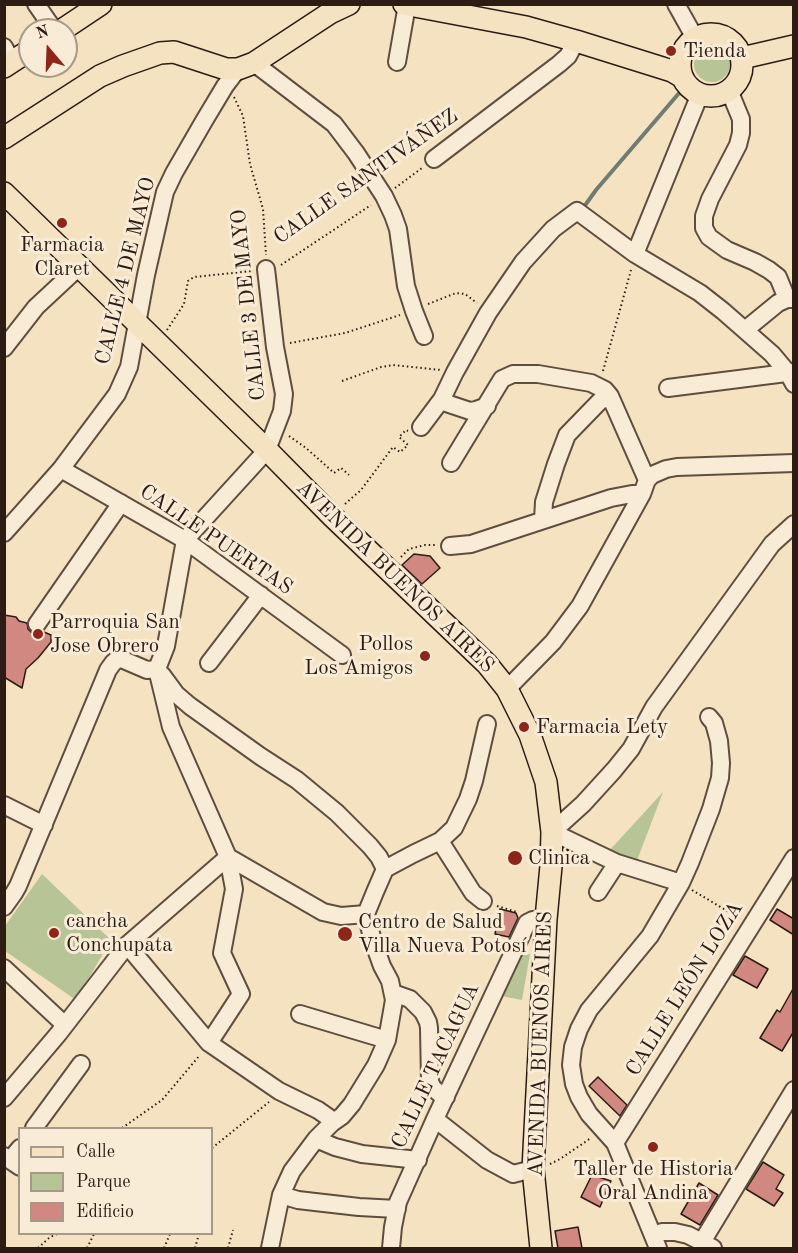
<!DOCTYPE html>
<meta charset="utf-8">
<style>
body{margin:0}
#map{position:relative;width:798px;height:1253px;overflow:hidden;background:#f4e2c1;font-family:"Old Standard TT",serif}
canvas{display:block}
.frame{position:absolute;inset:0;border:6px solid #2d1c14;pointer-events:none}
.legend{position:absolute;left:18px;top:1127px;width:195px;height:108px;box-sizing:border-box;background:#f8ecd7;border:2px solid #a79989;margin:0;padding:8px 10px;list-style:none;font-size:18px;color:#2d1c14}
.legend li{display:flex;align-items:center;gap:12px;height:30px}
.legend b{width:30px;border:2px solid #a79989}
.north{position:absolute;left:18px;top:18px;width:60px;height:60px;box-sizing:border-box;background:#f8ecd7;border:2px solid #a79989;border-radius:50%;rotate:341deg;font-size:16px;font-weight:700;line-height:24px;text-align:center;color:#2d1c14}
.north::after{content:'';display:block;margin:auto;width:21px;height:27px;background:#8f2418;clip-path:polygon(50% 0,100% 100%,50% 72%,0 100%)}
</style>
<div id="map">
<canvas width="798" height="1253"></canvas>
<div class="frame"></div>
<ul class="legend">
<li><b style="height:8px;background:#f4e2c1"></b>Calle</li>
<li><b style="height:16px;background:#b7c496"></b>Parque</li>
<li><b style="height:16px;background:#d18880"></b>Edificio</li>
</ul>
<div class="north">N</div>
</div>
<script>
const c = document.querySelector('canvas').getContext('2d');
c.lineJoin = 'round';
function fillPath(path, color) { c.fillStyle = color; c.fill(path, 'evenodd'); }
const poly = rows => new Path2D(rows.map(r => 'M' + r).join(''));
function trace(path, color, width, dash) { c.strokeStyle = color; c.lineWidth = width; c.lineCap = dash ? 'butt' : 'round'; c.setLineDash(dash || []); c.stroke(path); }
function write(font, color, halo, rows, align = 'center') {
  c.font = font + ' "Old Standard TT",serif'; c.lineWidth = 6; c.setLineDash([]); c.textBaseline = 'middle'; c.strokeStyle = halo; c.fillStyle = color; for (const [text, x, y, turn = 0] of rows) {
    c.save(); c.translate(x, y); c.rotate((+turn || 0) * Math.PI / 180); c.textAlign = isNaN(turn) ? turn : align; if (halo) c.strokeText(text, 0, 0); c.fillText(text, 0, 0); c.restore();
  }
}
const green = poly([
 '694 64a18 18 0 1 1 36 0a18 18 0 1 1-36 0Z',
 [663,792,636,863,608,852],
 [42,874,111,940,76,1000,5,951,5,926],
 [530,954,522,1000,496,995,517,955]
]);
const stream = poly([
 [580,209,586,204,596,190,686,85]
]);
const building = poly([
 [414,554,430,556,440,568,422,584,402,565,414,554],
 [4,615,16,617,19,621,27,623,28,629,32,633,37,634,44,632,51,635,51,642,38,658,26,669,22,688,4,677,4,615],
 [500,909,516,913,518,918,509,937,495,934,500,909],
 [777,909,794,919,794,935,770,920,777,909],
 [745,956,768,969,757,988,733,975,745,956],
 [794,987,794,1031,782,1051,760,1038,777,1010,780,1012,794,987],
 [598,1077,627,1105,620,1116,589,1086,598,1077],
 [763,1162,784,1175,776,1189,783,1193,774,1206,746,1189,763,1162],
 [592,1175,611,1181,600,1207,581,1197,592,1175],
 [699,1183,718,1195,700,1225,681,1214,699,1183],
 [578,1227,582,1248,558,1248,555,1231,578,1227]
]);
const path = poly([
 [234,97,243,116,250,164,263,209,266,255],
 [395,188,422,168],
 [281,265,371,205],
 [428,304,456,293,465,294,477,303],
 [167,330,184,304,188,281,194,277,252,271],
 [290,343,345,333,400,315],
 [603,371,631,270],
 [342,381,381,367,393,365,441,370],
 [289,436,306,448,334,473,341,468,349,475],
 [345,504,361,490,393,447,400,452,408,445,399,437,406,430,408,431],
 [401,557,409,549,425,545,436,545],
 [692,890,739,918],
 [497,906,517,912],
 [122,1128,162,1100,200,1055],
 [212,1148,269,1102],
 [550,1164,560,1159,591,1138],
 [38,1248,50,1237,57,1234],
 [87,1248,94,1234],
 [164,1248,170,1234],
 [195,1248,199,1234],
 [228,1248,233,1230]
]);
const minor = poly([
 [36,4,54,30],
 [676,4,695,38],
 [4,47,12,62],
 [397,62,407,5],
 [254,63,334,124,356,153,384,196,393,215,398,229,406,286,414,311,424,336],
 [729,90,741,119,741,133,738,145,710,199,704,216,704,228,709,237,727,250,755,262,769,270,778,277,787,299],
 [434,159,559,64,568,56,576,41],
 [635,254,700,94],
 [745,330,778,303,787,299,794,299],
 [4,348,36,307,80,266],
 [668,388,794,372],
 [442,399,446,403,470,411,476,410,487,406],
 [421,427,442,399,455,372,488,313,523,262,553,229,577,211,635,254,700,293,723,311,772,354,788,373,794,384],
 [451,463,502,379,513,374,538,374,591,383,605,390,610,396,647,480],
 [61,469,185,540,342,655],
 [543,520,544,502,556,464,567,435,600,401,610,396],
 [4,533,61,469,117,394,129,367,146,275,165,192,174,173,204,121,225,86,238,69],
 [450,546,471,544,611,498,632,494,642,494],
 [37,624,121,503],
 [209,663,261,595],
 [157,669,166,646,185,540,267,450,282,411,284,394,275,347,266,269],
 [157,669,171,727,228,857,323,912,341,916,366,914],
 [162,675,176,694,190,706,260,756,297,780,337,813,370,846,379,857,385,869],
 [507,689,553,642,580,606,642,494,647,480,652,475,666,469,677,467,794,463],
 [4,805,44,825],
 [440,841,473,893,483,901],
 [681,883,617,863,552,832,583,804,614,770,631,749,654,707,759,562,772,544,794,524],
 [598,892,617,863],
 [4,907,14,893,18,886,108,670,113,663,119,658,147,670,157,669],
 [127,945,209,1043,279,1091,318,1110,328,1117,332,1123],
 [4,968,65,1025],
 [393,993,410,999,423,1012,428,1022,429,1028,430,1082,433,1088,440,1094,446,1097],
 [300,1014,387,1040],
 [4,1098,59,1033,127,945,228,857,234,889,222,953,241,994,209,1043],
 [435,1119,487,1160,513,1174,533,1169],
 [34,1128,81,1064],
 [316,1139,335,1147,362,1154,418,1160],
 [615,1143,794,858],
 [4,1156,20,1167],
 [10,1160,20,1148],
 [281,1195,298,1200,315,1202,359,1207,397,1209],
 [653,1235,662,1232,675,1232,688,1235,702,1242,713,1248],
 [702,1242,794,1090],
 [270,1248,281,1195,292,1171,316,1139,332,1123,342,1116,352,1104,376,1065,387,1040,394,1000,390,981,382,966,373,941,366,914,375,892,385,869,413,854,440,841,454,828,468,799,474,781,487,724],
 [391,1248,393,1227,398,1202,435,1119,527,923,533,920,546,919],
 [658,1248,615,1143,589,1114,579,1097,574,1084,571,1065,573,1047,579,1029,589,1010,650,936,681,883,690,863,711,809,720,778,721,763,719,741,714,723,709,717]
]);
const major = poly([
 [404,4,526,27,576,41,672,71,682,77],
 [62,30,101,4],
 '680 65a31 31 0 1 1 62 0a31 31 0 1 1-62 0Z',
 [742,58,794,46],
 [4,67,30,50],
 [4,138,100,76,123,66,160,53,174,52,226,69,238,69,254,63,330,13,349,4],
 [4,193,267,450,332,516,487,664,507,689,530,735,546,782,552,832,551,866,546,919,533,1169,541,1248]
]);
const markers = [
 [671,51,6,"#8f2418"],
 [62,223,6,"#8f2418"],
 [38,634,6,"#8f2418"],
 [425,656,6,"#8f2418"],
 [524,727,6,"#8f2418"],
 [515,858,8,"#8f2418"],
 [54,933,6,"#8f2418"],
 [345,934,8,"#8f2418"],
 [653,1147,6,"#8f2418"]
];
const poiNames = [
 ["Tienda",683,51],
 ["Farmacia",62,245,"center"],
 ["Claret",62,269,"center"],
 ["Parroquia San",50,622],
 ["Jose Obrero",50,646],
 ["Pollos",413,644,"right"],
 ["Los Amigos",413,668,"right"],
 ["Farmacia Lety",536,727],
 ["Clinica",528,858],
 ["cancha",66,921],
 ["Conchupata",66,945],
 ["Centro de Salud",358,922],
 ["Villa Nueva Potosí",358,946],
 ["Taller de Historia",653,1169,"center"],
 ["Oral Andina",653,1193,"center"]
];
const streetNames = [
 ["CALLE SANTIVÁÑEZ",366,177,-35],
 ["CALLE 4 DE MAYO",126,271,-76],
 ["CALLE 3 DE MAYO",249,305,-96],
 ["CALLE PUERTAS",216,540,34],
 ["AVENIDA BUENOS AIRES",395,577,44],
 ["CALLE LEÓN LOZA",685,989,-58],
 ["AVENIDA BUENOS AIRES",541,1044,-88],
 ["CALLE TACAGUA",436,1066,-65]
];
fillPath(green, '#b7c496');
trace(stream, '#707d73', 4);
fillPath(building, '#d18880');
trace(building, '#2d1c14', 1.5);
trace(minor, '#5f4e3f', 20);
trace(major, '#2d1c14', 24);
trace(path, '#2d1c14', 2, [1.5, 3]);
trace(minor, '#f8ecd7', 16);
trace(major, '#f4e2c1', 21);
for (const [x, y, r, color] of markers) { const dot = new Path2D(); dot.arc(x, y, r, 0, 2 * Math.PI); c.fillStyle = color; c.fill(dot); trace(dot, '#f8ecd7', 2); }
write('21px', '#2d1c14', '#f8ecd7', poiNames, 'left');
write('21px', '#2d1c14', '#f8ecd7', streetNames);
</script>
